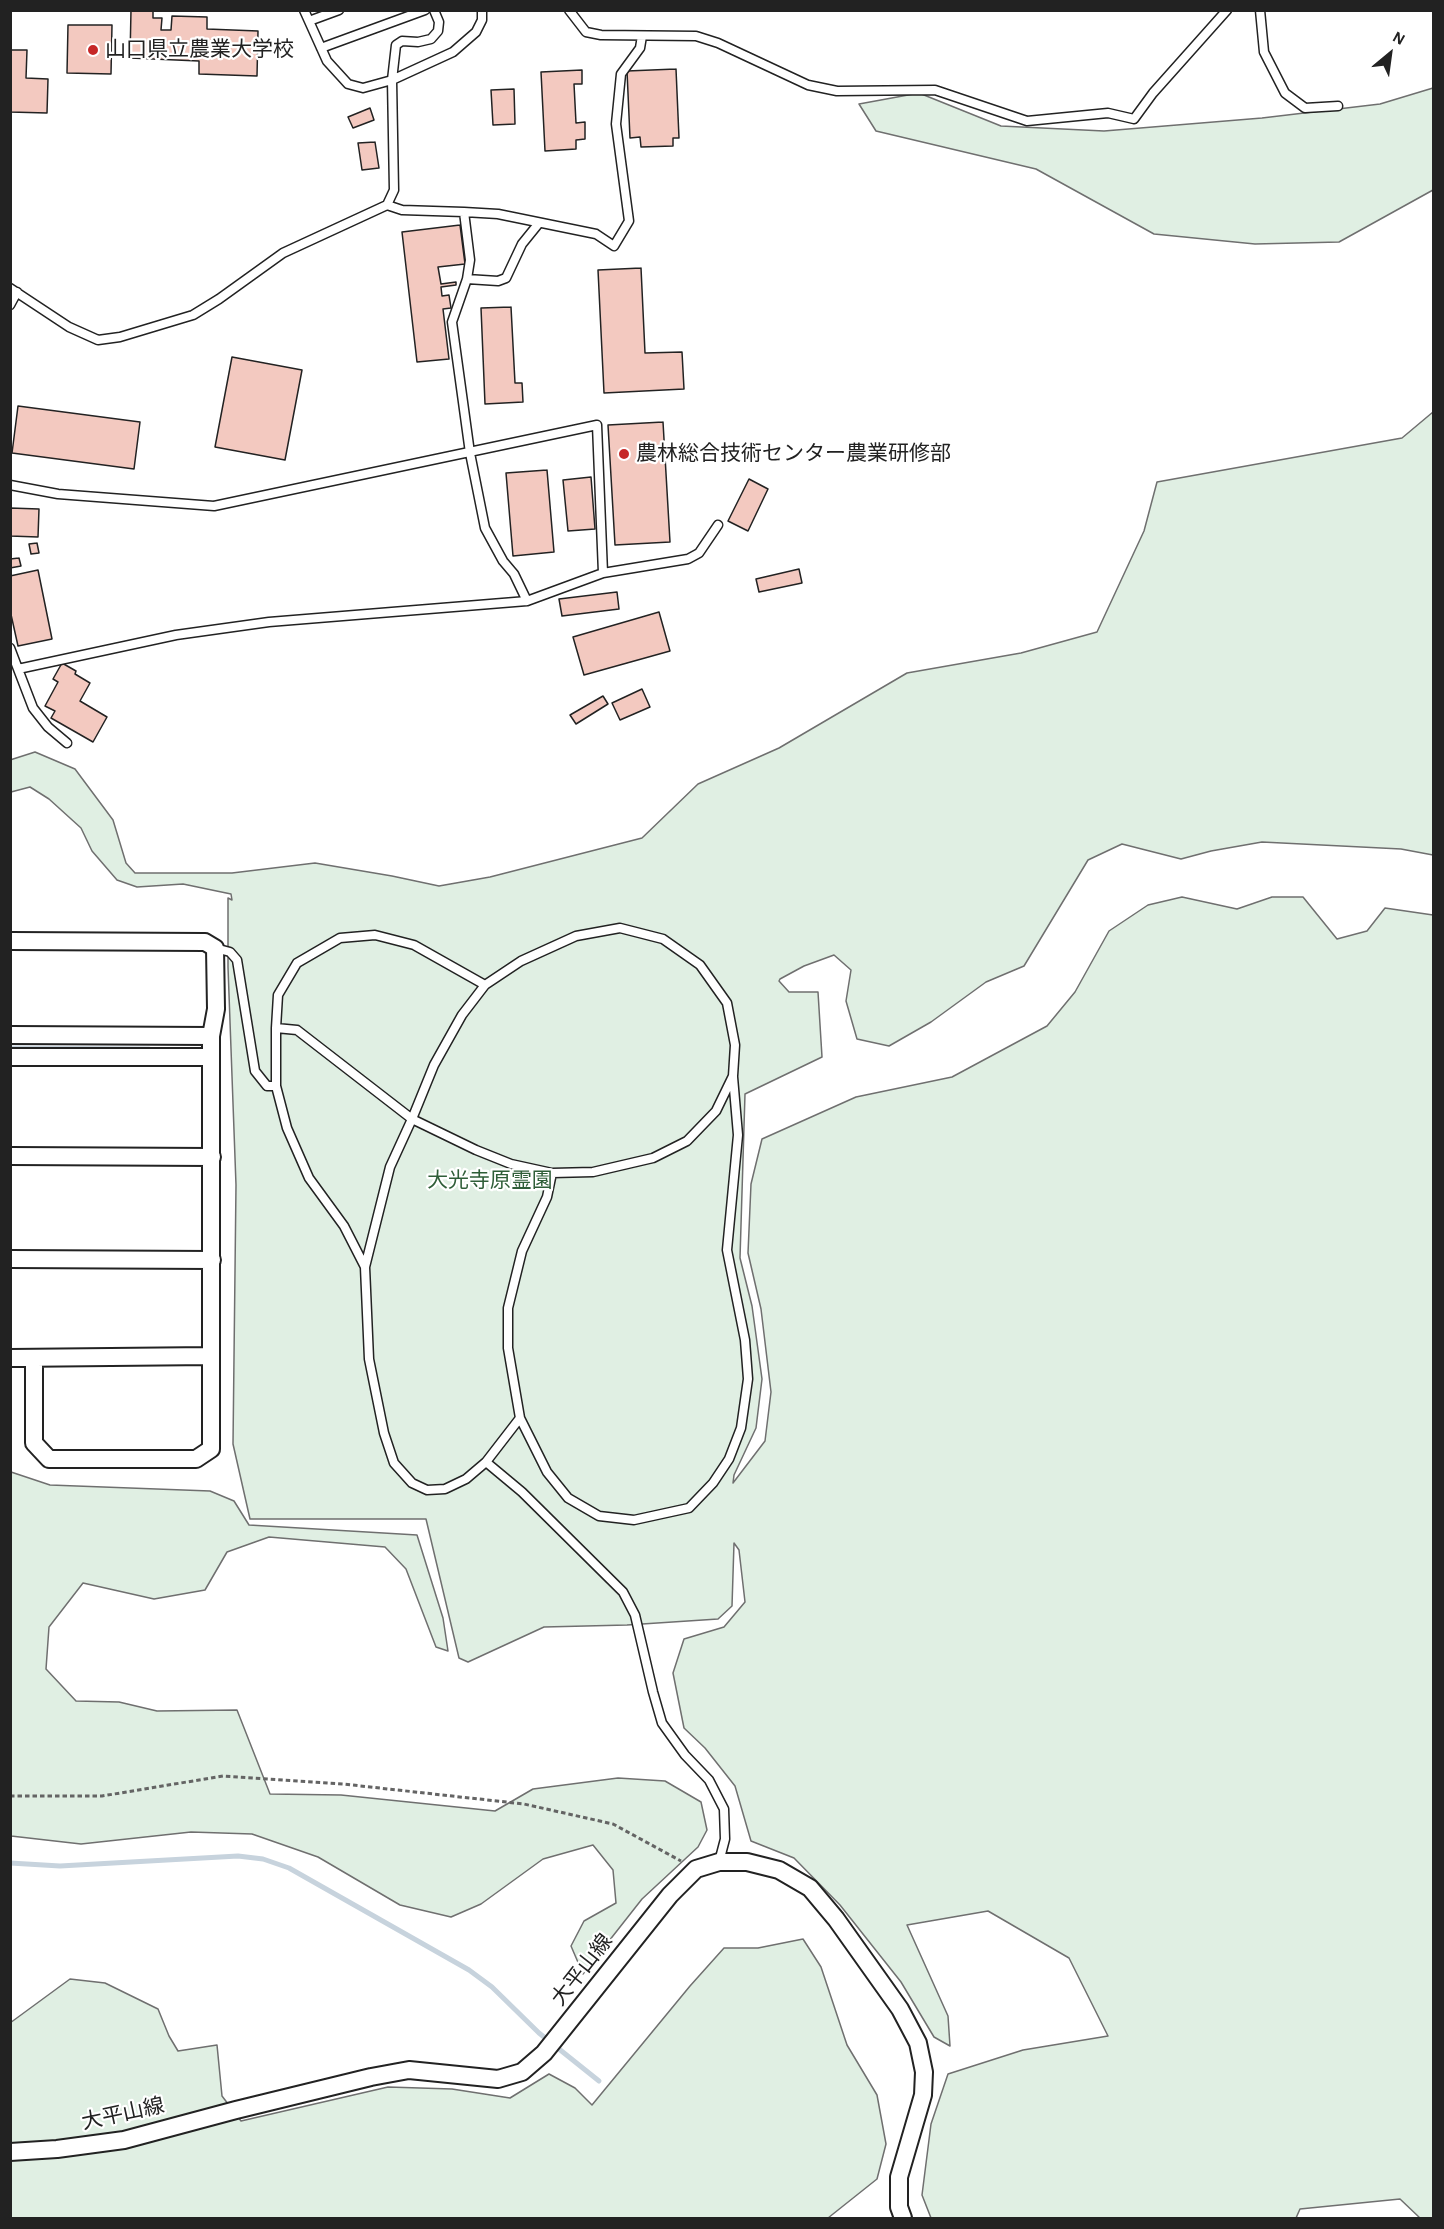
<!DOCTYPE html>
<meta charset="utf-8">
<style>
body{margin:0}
#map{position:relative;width:1444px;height:2229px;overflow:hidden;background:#fff;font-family:"Alegreya Sans",sans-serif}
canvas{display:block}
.frame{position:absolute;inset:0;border:12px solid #222;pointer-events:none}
.north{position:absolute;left:1360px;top:24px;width:60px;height:60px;-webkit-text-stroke:4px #fff;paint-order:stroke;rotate:29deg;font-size:16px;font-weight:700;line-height:24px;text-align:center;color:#222}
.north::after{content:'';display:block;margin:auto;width:21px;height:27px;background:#222;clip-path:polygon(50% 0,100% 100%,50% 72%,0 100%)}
</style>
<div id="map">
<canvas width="1444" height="2229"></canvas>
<div class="frame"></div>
<div class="north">N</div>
</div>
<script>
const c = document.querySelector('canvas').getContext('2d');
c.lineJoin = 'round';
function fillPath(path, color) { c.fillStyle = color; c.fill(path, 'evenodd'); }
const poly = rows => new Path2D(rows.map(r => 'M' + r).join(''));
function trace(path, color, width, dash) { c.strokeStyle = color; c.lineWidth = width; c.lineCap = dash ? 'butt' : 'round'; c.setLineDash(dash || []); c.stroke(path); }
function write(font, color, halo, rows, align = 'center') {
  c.font = font + ' "Alegreya Sans","Noto Sans JP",sans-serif'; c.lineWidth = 4.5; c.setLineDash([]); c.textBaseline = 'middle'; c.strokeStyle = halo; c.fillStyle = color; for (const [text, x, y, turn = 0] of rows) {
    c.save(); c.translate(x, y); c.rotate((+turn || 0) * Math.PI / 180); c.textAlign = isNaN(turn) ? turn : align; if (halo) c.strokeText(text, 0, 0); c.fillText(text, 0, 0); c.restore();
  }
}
const green = poly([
 [1433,88,1433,190,1339,242,1255,244,1154,234,1036,169,876,131,859,104,919,93,1001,126,1104,131,1262,118,1380,104,1433,88],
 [1433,412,1433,855,1401,849,1262,842,1211,851,1181,859,1122,844,1088,860,1024,966,986,982,931,1022,889,1046,857,1039,846,1001,851,970,834,955,804,966,780,979,779,981,789,992,818,992,822,1057,745,1094,740,1258,752,1306,762,1379,756,1428,734,1475,733,1483,765,1441,771,1392,761,1309,748,1253,751,1184,762,1139,856,1097,952,1077,1047,1026,1075,992,1109,931,1148,905,1182,897,1237,909,1272,897,1303,897,1337,939,1367,931,1385,908,1433,915,1433,2218,1420,2218,1400,2199,1300,2209,1296,2218,931,2218,922,2195,931,2124,948,2074,1023,2050,1108,2036,1069,1958,988,1911,907,1925,948,2016,950,2046,934,2037,901,1982,840,1905,794,1858,751,1841,735,1786,705,1748,684,1728,673,1673,684,1639,724,1627,745,1602,739,1550,734,1543,732,1606,718,1619,627,1625,544,1627,468,1662,459,1658,426,1519,250,1519,233,1444,236,1185,228,967,228,898,232,900,231,894,183,884,137,887,117,880,92,851,81,828,49,799,30,787,11,792,10,760,35,752,75,769,113,820,126,863,135,873,232,873,315,863,392,876,439,886,490,877,642,838,698,784,779,748,907,673,1021,653,1097,632,1144,531,1157,482,1402,438,1433,412],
 [11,1472,50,1485,210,1491,234,1501,249,1525,417,1535,443,1618,448,1651,436,1647,406,1569,385,1547,269,1537,227,1552,205,1590,154,1599,83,1583,49,1627,46,1669,76,1701,119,1702,157,1711,237,1710,270,1794,341,1795,495,1811,533,1789,618,1778,665,1781,701,1802,707,1830,698,1847,642,1899,583,1974,571,1946,584,1921,616,1903,613,1870,593,1845,543,1859,481,1904,451,1917,400,1905,318,1857,252,1834,191,1832,81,1844,11,1836,11,1472],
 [803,1939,821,1967,847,2045,877,2095,886,2144,877,2179,828,2218,11,2218,10,2023,70,1979,105,1983,158,2009,169,2036,178,2051,217,2045,222,2096,241,2121,388,2087,452,2089,510,2098,549,2074,575,2088,592,2105,690,1986,724,1948,758,1948,803,1939]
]);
const stream = poly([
 [10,1048,149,1049],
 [10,1863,60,1866,238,1856,263,1859,289,1868,469,1970,492,1987,539,2033,599,2081]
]);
const building = poly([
 [131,10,153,11,153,18,162,18,161,30,171,30,172,16,207,17,207,29,258,31,257,76,199,74,199,61,130,58,131,10],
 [68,25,112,25,111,74,67,73,68,25],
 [10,50,27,50,26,78,48,79,47,113,10,112,10,50],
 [676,69,679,138,673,138,673,146,641,147,640,137,630,138,627,71,676,69],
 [582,70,582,84,574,84,576,123,585,122,585,139,576,140,576,149,545,151,541,72,582,70],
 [514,89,515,124,493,125,491,90,514,89],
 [370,108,374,120,353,128,348,117,370,108],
 [375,142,379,168,362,170,358,143,375,142],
 [460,225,465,264,438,267,441,284,456,282,456,285,441,287,442,296,449,295,451,308,443,309,449,359,417,362,402,232,460,225],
 [641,268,645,353,682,352,684,389,604,393,598,270,641,268],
 [511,307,515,383,522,383,523,402,485,404,481,308,511,307],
 [232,357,302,370,285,460,215,447,232,357],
 [18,406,140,422,134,469,12,453,18,406],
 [663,422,670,542,615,545,608,425,663,422],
 [547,470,554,552,513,556,506,473,547,470],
 [591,477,595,529,568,531,563,480,591,477],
 [749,479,768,489,748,531,728,521,749,479],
 [10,508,39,509,38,537,10,536,10,508],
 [37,543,39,553,31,554,29,544,37,543],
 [19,558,21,566,10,568,10,559,19,558],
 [799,569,802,583,759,592,756,579,799,569],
 [38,570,52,639,18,646,10,610,10,576,38,570],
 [617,592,619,609,562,616,559,599,617,592],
 [659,612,670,651,584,675,573,637,659,612],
 [62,663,76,671,75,674,90,683,80,701,107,717,93,742,51,718,55,711,45,706,58,682,53,679,62,663],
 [642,689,650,707,620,720,612,703,642,689],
 [603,696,608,704,576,724,570,715,603,696]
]);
const path = poly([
 [10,1796,102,1796,223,1776,343,1784,524,1804,613,1824,681,1861]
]);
const service = poly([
 [304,10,327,61,348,84,363,88,392,80,453,52,476,32,482,20,482,10],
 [569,10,586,32,601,35,696,36,718,43,808,85,837,91,935,90,1027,121,1108,113,1134,119,1153,93,1227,10],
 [1260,10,1264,52,1285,93,1305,108,1338,106],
 [309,21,339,10],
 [321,48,425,10],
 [387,205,402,210,464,212,470,260,467,279,452,322,470,453,485,528,503,561,514,574,527,601],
 [464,212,498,214,596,234,614,246,629,221,616,124,621,74,640,48,642,36],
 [467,279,498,281,506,278,522,244,539,223],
 [10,288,69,327,98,340,120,337,193,315,219,299,283,253,387,205,394,190,392,80,396,45,402,41,418,42,431,39,438,31,439,22,434,10],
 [10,305,17,292],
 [10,485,58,494,214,506,597,425,603,573],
 [10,648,18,669,176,635,269,622,527,601,603,573,688,559,699,553,718,525],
 [18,669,33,708,48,727,67,743],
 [215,948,230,952,237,960,255,1071,267,1086,276,1086,276,1028,297,1030,412,1119,476,1150,511,1164,552,1173,593,1172,653,1158,687,1141,716,1111,733,1076,735,1045,727,1003,700,965,663,939,620,928,576,936,521,961,485,985,462,1015,434,1065,412,1119,390,1167,365,1267,369,1359,384,1433,394,1463,412,1483,427,1490,445,1489,466,1479,486,1462],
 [276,1028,278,995,297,963,340,938,375,935,414,945,485,985],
 [276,1086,287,1128,309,1178,344,1226,365,1267],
 [552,1173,547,1197,522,1251,508,1308,508,1348,520,1418,486,1462,522,1492,623,1592,635,1615,653,1692,662,1723,685,1755,709,1780,724,1809,725,1839,719,1862],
 [520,1418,547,1472,568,1498,599,1516,634,1520,689,1508,713,1483,729,1459,741,1428,748,1379,745,1340,727,1250,738,1135,733,1077]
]);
const minor = poly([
 [10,941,205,942,215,948,216,1009,211,1036,211,1356,10,1358],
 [10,1035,211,1036],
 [10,1057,211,1057],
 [10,1156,212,1157],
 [10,1259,212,1260],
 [34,1359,34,1443,49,1459,196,1459,211,1449,211,1356],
 [10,2152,57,2149,124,2140,236,2110,371,2077,409,2070,498,2079,522,2072,544,2053,670,1895,696,1869,719,1862,747,1862,779,1870,810,1888,836,1919,900,2009,918,2043,924,2072,923,2095,899,2177,899,2207,903,2218]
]);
const markers = [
 [93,50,6,"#c62828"],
 [624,454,6,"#c62828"]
];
const poiNames = [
 ["山口県立農業大学校",105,50],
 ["農林総合技術センター農業研修部",636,454]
];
const parkNames = [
 ["大光寺原霊園",490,1181]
];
const streetNames = [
 ["大平山線",582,1970,-52],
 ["大平山線",123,2114,-12]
];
fillPath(green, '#e0efe3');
trace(green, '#6f6f6f', 1.5);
trace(stream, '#c7d3dd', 5);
fillPath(building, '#f3c9c0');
trace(building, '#222', 1.5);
trace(service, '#222', 11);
trace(minor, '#222', 20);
trace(path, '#646464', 3, [4.5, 3]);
trace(service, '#fff', 8);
trace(minor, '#fff', 16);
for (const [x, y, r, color] of markers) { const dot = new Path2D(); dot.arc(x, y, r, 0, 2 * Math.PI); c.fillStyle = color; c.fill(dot); trace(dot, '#fff', 2); }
write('21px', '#222', '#fff', poiNames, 'left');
write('21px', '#2f5e38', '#fff', parkNames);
write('21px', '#222', '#fff', streetNames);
</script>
